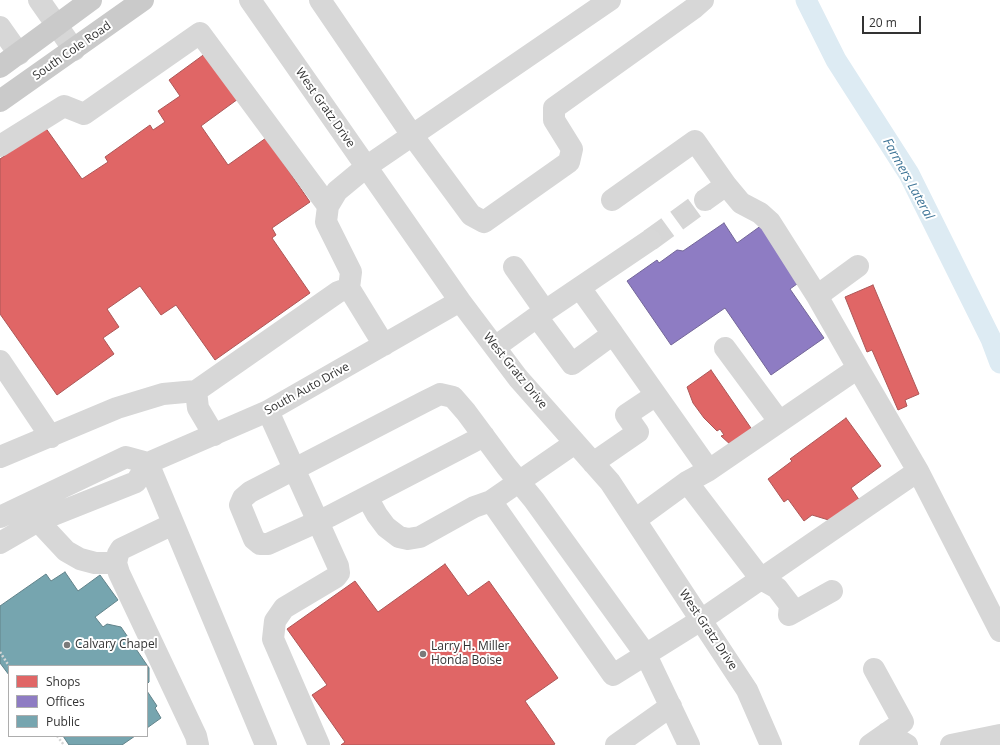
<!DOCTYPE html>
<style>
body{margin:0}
#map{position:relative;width:1000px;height:745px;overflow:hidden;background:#fff;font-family:"Open Sans",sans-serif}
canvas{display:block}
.legend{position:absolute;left:8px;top:665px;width:140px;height:72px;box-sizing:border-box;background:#fff;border:1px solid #adadad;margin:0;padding:5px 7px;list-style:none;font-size:12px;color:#333}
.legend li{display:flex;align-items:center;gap:8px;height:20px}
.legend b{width:20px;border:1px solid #adadad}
.scale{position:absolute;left:862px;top:16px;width:59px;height:18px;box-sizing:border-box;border:2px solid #333;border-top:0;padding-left:5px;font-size:12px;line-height:14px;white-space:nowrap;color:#333;-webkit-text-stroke:3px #fff;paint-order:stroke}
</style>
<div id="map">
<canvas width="1000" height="745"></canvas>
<ul class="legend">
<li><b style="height:11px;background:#e06666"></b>Shops</li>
<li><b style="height:11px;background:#8e7cc3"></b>Offices</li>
<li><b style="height:11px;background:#76a5af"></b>Public</li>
</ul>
<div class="scale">20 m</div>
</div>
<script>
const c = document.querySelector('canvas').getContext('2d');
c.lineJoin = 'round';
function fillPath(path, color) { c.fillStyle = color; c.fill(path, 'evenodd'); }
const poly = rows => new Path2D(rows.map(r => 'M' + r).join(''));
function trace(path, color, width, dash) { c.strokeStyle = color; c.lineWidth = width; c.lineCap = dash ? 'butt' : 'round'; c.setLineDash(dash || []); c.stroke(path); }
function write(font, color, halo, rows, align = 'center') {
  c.font = font + ' "Open Sans",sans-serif'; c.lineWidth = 4; c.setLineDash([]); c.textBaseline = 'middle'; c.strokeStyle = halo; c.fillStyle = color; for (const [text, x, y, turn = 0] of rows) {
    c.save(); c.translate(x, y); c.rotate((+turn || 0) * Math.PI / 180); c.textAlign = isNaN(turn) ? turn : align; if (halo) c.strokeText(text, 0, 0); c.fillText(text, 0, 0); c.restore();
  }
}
const shops = poly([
 [206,53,238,99,201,126,228,165,266,138,310,202,272,228,276,235,272,238,310,293,215,360,176,305,161,315,140,286,107,309,119,327,103,338,114,354,57,395,0,314,0,159,45,127,82,179,108,162,105,157,150,125,153,130,165,122,158,111,180,96,169,80,206,53],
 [873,285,919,394,905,400,907,406,898,410,872,350,867,352,845,297,873,285],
 [711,370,753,431,732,446,721,436,724,435,720,429,717,431,704,418,693,403,687,387,711,370],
 [846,418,881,466,851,488,860,501,832,521,812,515,804,521,788,499,784,502,768,479,792,461,790,459,846,418],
 [445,564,468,596,489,581,558,678,525,701,555,744,553,745,341,745,345,742,312,695,327,685,287,629,355,581,378,612,445,564]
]);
const offices = poly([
 [724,223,737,243,762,225,801,281,790,289,824,338,771,375,725,308,671,345,627,281,657,260,659,263,677,250,683,251,724,223]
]);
const public = poly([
 [65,572,78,591,100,575,118,600,95,617,103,627,107,624,121,627,149,668,149,682,147,684,147,666,9,666,9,675,0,663,0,606,46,574,51,581,65,572],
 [147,691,157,706,155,708,161,718,147,728,147,691],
 [63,736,135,736,122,745,69,745,63,736]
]);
const canal = poly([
 [806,0,836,60,909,174,991,339,1000,363]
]);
const minorTunnel = poly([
 [650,240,705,200]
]);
const path = poly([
 [0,652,9,666],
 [57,736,64,745]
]);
const minor = poly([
 [39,0,74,50],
 [250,0,460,301,518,378,610,482,747,690,771,745],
 [320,0,412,135,471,215,484,222,569,162,572,149,554,120,554,108,694,8,703,0],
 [0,27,19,54],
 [0,146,64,106,84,114,200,33,328,206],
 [612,200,695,141,726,185,741,203,760,213,770,222,817,296,858,368,709,470,687,482,635,520],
 [705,200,726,185],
 [349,288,351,272,326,222,328,206,337,191,366,167,610,0],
 [817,296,858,266],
 [545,311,650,240],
 [537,317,572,364,613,334,580,288],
 [613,334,709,470],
 [495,347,545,311,514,267],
 [725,348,779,421],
 [0,361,51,437],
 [268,411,338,566,339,573,336,577,284,608,275,621,273,639,319,745],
 [214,435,198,408,196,391,338,292,349,288,384,345],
 [484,436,330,516,268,544,260,544,254,539,240,505,243,498,250,492,424,402,440,394,453,397,466,412,506,466,534,500,646,655,689,745],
 [0,457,117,408,163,394,196,391],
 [593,463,638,432,626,415,656,395],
 [918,471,1000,631],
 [687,482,761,579,777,588,790,605,789,615],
 [367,497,377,515,386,527,399,537,408,539,420,537,474,507,491,501,575,443],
 [491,501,613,675,701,620,918,471,858,368],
 [30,509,38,521,66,551,80,559,95,563,116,563],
 [0,517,126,457,148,463,136,482,38,521,0,543],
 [173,524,121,549,118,554,116,563,119,573,196,736,198,745],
 [789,615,832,591],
 [887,733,907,745],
 [266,745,148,463,268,411,460,301],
 [616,745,671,706],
 [870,745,903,722,874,669],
 [951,745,1000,735]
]);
const major = poly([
 [0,67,91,0],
 [0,101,143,0]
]);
const markers = [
 [67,645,4,"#7a7a7a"],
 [423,654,4,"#7a7a7a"]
];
const streetNames = [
 ["South Cole Road",72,51,-35],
 ["West Gratz Drive",325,108,55],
 ["West Gratz Drive",515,371,51],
 ["South Auto Drive",307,389,-29],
 ["West Gratz Drive",708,630,56]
];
const poiNames = [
 ["Calvary Chapel",75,645],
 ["Larry H. Miller",431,647],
 ["Honda Boise",431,661]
];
const waterNames = [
 ["Farmers Lateral",908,179,61]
];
fillPath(shops, '#e06666');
trace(shops, '#ac5757', 1);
fillPath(offices, '#8e7cc3');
trace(offices, '#736698', 1);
fillPath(public, '#76a5af');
trace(public, '#62838a', 1);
trace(canal, '#ddebf3', 21);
trace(minorTunnel, '#d6d6d6', 22, [22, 11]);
trace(path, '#d6d6d6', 2.5, [2, 2]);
trace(minor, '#d7d7d7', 22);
trace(major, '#cacaca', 22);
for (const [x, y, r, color] of markers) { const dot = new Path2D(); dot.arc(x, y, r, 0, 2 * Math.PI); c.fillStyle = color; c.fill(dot); trace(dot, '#fff', 1.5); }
write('12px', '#333', '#fff', streetNames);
write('12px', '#333', '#fff', poiNames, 'left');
write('italic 13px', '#3f7597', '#fff', waterNames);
</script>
